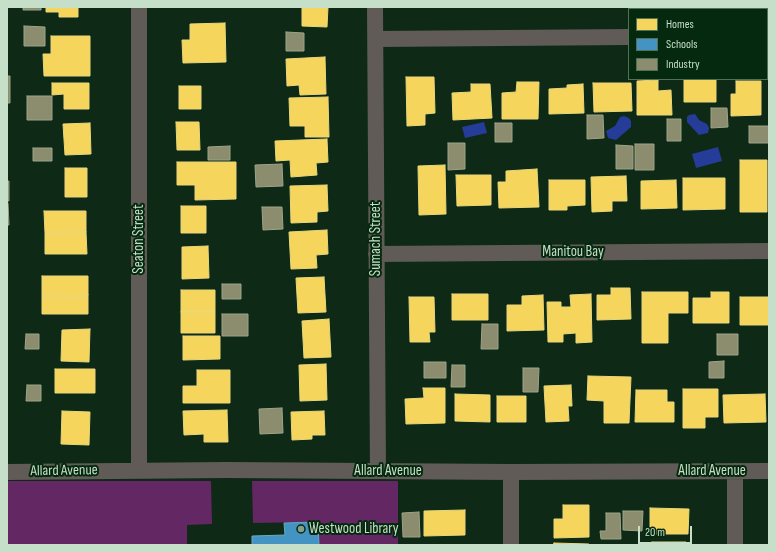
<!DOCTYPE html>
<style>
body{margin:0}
#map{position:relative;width:776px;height:552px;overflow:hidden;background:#0e2916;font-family:"Sofia Sans Condensed",sans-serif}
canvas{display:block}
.frame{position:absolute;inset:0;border:8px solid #c6dfc8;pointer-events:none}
.legend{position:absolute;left:628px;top:8px;width:140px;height:72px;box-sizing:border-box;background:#05290e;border:1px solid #527258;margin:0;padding:5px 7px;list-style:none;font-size:12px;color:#c6dfc8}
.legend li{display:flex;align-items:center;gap:8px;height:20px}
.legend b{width:20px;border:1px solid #527258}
.scale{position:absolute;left:638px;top:526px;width:54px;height:18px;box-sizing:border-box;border:2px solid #c6dfc8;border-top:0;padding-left:5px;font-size:12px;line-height:14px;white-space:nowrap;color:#c6dfc8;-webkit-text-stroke:3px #05290e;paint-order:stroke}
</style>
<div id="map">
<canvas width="776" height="552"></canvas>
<div class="frame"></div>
<ul class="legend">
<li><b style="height:11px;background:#f6d55c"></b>Homes</li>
<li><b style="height:11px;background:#4393c3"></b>Schools</li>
<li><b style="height:11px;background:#8c8c6e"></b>Industry</li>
</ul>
<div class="scale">20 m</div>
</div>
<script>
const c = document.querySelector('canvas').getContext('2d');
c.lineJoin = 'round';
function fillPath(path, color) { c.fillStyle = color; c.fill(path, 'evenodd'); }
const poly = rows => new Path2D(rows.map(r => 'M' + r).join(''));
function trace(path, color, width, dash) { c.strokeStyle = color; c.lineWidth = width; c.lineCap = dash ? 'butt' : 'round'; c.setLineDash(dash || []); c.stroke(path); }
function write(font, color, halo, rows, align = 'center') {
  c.font = font + ' "Sofia Sans Condensed",sans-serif'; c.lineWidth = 4; c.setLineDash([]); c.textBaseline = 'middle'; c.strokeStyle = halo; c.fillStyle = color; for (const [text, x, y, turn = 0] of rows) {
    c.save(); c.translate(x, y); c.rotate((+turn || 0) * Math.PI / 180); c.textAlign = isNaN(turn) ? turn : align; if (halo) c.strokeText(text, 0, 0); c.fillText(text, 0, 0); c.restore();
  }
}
const green = poly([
 [7,481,211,481,212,524,187,525,187,545,7,545],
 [252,481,398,481,398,545,319,545,318,522,253,523]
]);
const water = poly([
 [695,114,699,120,707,124,709,128,708,133,699,135,687,122,687,117,689,115],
 [624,116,629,118,631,121,631,127,616,140,608,138,606,131,615,126,620,117],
 [484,122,487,133,465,138,462,127],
 [718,147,722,161,696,168,692,154]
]);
const homes = poly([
 [46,7,78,7,78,17,59,17,59,12,46,12,46,7],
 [302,7,328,7,327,27,302,26,302,7],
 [225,23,226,62,183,63,182,40,190,40,190,24,225,23],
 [51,36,90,36,90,76,44,76,43,54,51,54,51,36],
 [325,57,326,94,300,95,299,85,287,86,286,59,325,57],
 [406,77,434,77,435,113,425,114,425,125,407,126,406,77],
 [684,79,716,79,716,102,684,102,684,79],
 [658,80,658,91,671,90,672,115,637,115,637,81,658,80],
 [736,81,761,81,761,115,731,116,731,94,736,94,736,81],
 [517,82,539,82,538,119,502,119,502,93,516,92,517,82],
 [52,83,89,83,89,109,64,109,64,94,52,95,52,83],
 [593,83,631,83,632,111,594,112,593,83],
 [471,84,490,84,492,118,453,120,452,93,471,92,471,84],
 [583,84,584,113,549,114,549,89,567,88,567,85,583,84],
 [179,86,201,86,201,109,179,109,179,86],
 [328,97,329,137,305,137,305,126,290,126,289,98,328,97],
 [176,122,199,122,200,150,177,150,176,122],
 [90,123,91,154,65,155,63,124,90,123],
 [327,139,328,162,316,163,317,175,291,177,290,160,276,161,275,141,327,139],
 [740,160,767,160,767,212,740,212,740,160],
 [177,162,236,162,236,199,195,200,195,185,177,185,177,162],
 [445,165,446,214,419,215,418,166,445,165],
 [65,168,87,168,87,197,65,197,65,168],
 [537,169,539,207,499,208,498,182,506,182,506,171,537,169],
 [456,175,491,175,491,205,457,206,456,175],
 [626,176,627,201,612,201,612,211,592,212,591,177,626,176],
 [683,178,725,178,725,209,683,210,683,178],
 [549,180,585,180,585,205,567,206,567,210,549,210,549,180],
 [676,180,677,208,641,209,641,181,676,180],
 [327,185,328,211,317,212,317,222,291,223,290,186,327,185],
 [181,206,206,206,206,233,181,233,181,206],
 [44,211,86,211,86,232,45,233,44,211],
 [327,230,328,254,316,255,317,268,291,269,289,232,327,230],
 [86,232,87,254,45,254,45,233,86,232],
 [208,246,209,278,182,279,182,247,208,246],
 [42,276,88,276,88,295,83,297,42,296,42,276],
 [324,277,326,312,298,313,296,278,324,277],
 [611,288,630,288,631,319,597,320,597,295,611,295,611,288],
 [181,290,215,290,215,312,181,312,181,290],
 [642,292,688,292,688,313,668,313,668,343,642,343,642,292],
 [711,292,729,292,729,323,693,323,693,298,711,298,711,292],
 [452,294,488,294,488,320,452,320,452,294],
 [591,294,592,342,576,343,576,333,563,334,563,342,548,342,547,302,561,302,561,307,571,307,570,295,591,294],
 [88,295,88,314,42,314,42,296,83,297,88,295],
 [543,295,544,330,507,331,507,305,522,305,522,296,543,295],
 [409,297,434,297,435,332,429,332,430,342,410,342,409,297],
 [740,297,769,297,769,325,740,325,740,297],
 [181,312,215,312,215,333,181,333,181,312],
 [329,319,331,357,304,358,302,321,329,319],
 [90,329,89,362,61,361,62,330,90,329],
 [183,336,220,336,220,359,183,360,183,336],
 [326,364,327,400,300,401,299,365,326,364],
 [55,369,95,369,95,393,55,393,55,369],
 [197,370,230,370,230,403,183,403,183,386,197,386,197,370],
 [588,376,631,377,629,423,604,423,604,401,587,400,588,376],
 [571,385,572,406,568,406,569,421,546,422,544,386,571,385],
 [423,388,445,388,445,423,406,424,405,399,424,398,423,388],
 [683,389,718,389,718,417,705,417,705,428,683,428,683,389],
 [636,390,667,390,667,402,674,402,674,422,635,422,636,390],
 [455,394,490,395,490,422,455,421,455,394],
 [765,394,766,422,724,423,723,395,765,394],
 [497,396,526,396,526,422,497,422,497,396],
 [227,410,228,442,204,442,204,434,184,435,183,411,227,410],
 [62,411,90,412,89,445,61,444,62,411],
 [324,411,325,435,312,435,312,439,292,440,291,412,324,411],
 [563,505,589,505,589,537,554,538,554,519,563,519,563,505],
 [650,508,689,509,688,534,650,534,650,508],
 [465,510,465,535,424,536,424,511,465,510],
 [652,542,686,542,686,545,652,545,652,542],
 [554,543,589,544,589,545,553,545,554,543]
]);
const schools = poly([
 [318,522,319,545,252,545,252,536,285,535,284,523,318,522]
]);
const industry = poly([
 [23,7,41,7,41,10,23,10,23,7],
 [24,26,45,27,45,46,24,46,24,26],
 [286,32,304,33,304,51,286,51,286,32],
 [7,76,10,76,10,103,7,103,7,76],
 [27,96,52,96,52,120,27,120,27,96],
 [711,108,727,108,728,127,711,128,711,108],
 [587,115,603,115,604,138,587,139,587,115],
 [667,119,681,119,681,141,667,141,667,119],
 [495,123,512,123,512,142,495,142,495,123],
 [749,126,769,126,769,143,749,143,749,126],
 [448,143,465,143,465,169,448,170,448,143],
 [635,144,654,144,654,170,635,170,635,144],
 [616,145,633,146,633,169,616,169,616,145],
 [230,146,230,160,208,160,208,147,230,146],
 [33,148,52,148,52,161,33,161,33,148],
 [282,164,283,186,256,187,255,165,282,164],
 [7,181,9,181,9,201,7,201,7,181],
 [7,203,8,203,9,225,7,225,7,203],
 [262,207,282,207,283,229,263,230,262,207],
 [222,284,241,284,241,299,222,299,222,284],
 [222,314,248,314,248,336,222,336,222,314],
 [482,324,498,324,498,349,481,349,482,324],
 [26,334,39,334,39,349,25,349,26,334],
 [717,334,738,334,738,355,717,355,717,334],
 [724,361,724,378,709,378,709,362,724,361],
 [424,362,446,362,446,378,424,378,424,362],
 [452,365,465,365,465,387,451,387,452,365],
 [523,368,539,368,538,392,523,392,523,368],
 [27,385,41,385,41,401,26,401,27,385],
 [282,408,283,433,260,434,259,409,282,408],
 [623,511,643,511,642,531,623,530,623,511],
 [419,512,420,537,403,537,402,513,419,512],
 [606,513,620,513,621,539,601,539,600,531,606,531,606,513]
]);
const minor = poly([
 [139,7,139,471],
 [375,7,378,471],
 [767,37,769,37],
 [376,39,629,37],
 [376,254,769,251],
 [735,471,735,545],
 [7,472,226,470,511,472,769,471],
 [511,472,511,545]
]);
const markers = [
 [301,529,4,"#869f8a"]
];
const streetNames = [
 ["Seaton Street",139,239,-90],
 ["Sumach Street",376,239,-90],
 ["Manitou Bay",573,252],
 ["Allard Avenue",64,471,-1],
 ["Allard Avenue",388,471],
 ["Allard Avenue",712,471]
];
const poiNames = [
 ["Westwood Library",309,529]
];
fillPath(green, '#632763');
fillPath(water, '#253d98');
fillPath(homes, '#f6d55c');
trace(homes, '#e8d87c', 1);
fillPath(schools, '#4393c3');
trace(schools, '#6aaac4', 1);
fillPath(industry, '#8c8c6e');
trace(industry, '#9da589', 1);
trace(minor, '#605b57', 16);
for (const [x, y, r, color] of markers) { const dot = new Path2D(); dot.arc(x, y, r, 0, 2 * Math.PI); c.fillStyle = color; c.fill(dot); trace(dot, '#05290e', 1.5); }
write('15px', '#c6dfc8', '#05290e', streetNames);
write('15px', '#c6dfc8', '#05290e', poiNames, 'left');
</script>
